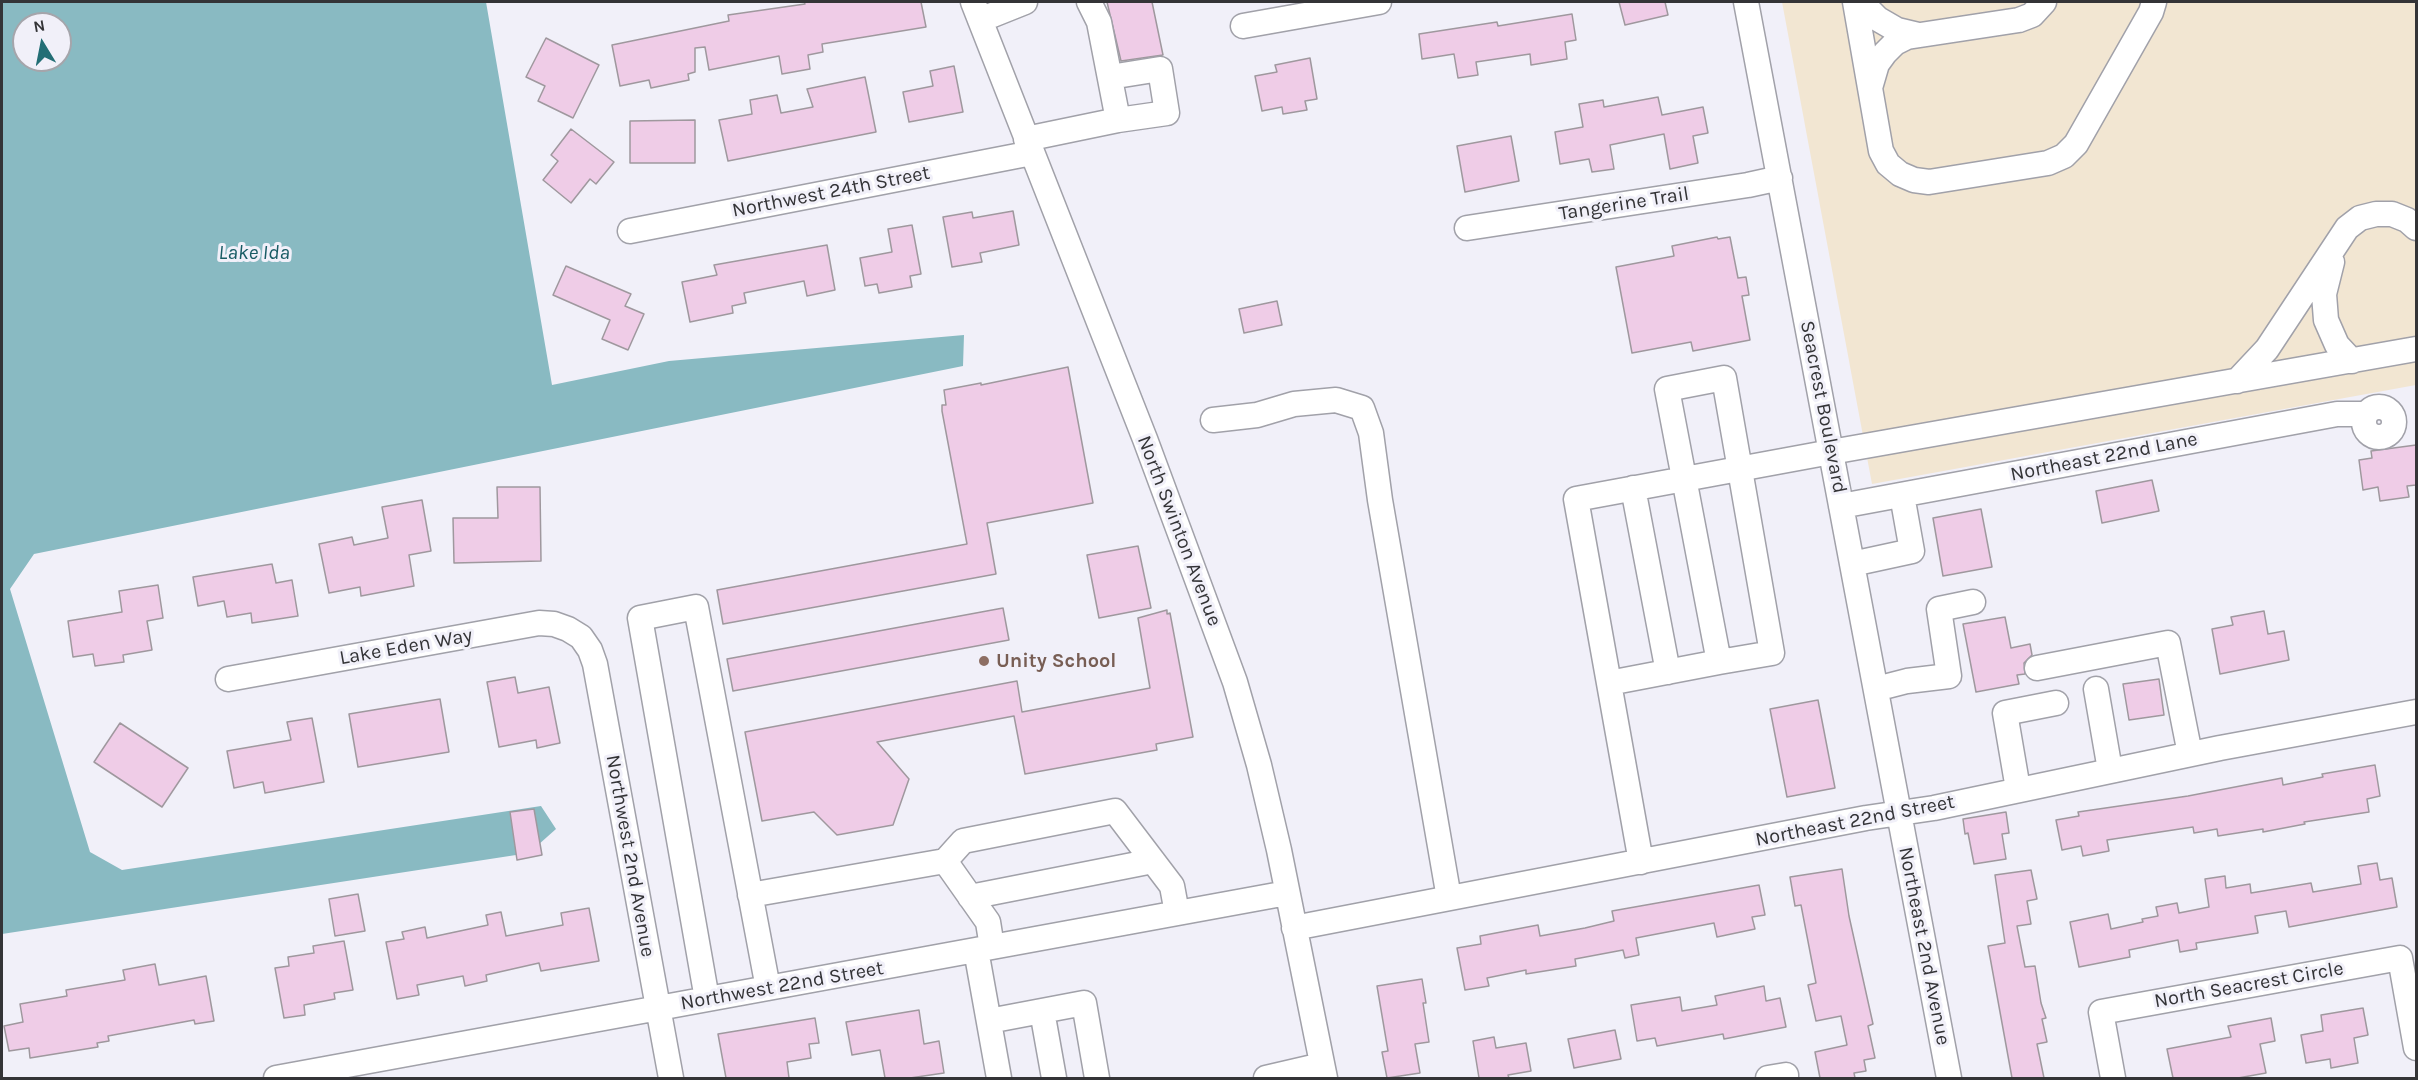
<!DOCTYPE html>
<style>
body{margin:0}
#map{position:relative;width:2418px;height:1080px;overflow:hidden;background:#f1f0f9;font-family:Karla,sans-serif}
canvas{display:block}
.frame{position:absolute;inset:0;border:3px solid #343437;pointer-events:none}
.north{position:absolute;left:12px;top:12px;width:60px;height:60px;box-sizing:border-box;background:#f1f0f9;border:2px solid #a5a5ab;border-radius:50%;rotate:350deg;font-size:16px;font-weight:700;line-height:24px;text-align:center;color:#343437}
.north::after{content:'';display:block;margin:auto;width:21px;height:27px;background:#236e75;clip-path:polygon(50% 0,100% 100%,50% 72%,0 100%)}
</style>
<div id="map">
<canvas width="2418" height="1080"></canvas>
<div class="frame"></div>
<div class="north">N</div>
</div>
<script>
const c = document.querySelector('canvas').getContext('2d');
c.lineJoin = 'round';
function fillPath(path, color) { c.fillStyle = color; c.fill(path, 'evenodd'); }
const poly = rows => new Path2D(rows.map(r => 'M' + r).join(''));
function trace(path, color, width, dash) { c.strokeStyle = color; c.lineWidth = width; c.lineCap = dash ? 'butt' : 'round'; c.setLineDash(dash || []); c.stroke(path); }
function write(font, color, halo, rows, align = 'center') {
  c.font = font + ' Karla,sans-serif'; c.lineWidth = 6; c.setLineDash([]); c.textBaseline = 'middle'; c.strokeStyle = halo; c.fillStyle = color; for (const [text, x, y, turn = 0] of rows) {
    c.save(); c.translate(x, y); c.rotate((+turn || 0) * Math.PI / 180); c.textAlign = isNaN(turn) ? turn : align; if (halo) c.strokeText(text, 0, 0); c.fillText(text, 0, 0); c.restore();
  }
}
const education = poly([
 [1782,2,2416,2,2416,385,1872,484]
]);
const water = poly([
 [2,2,486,2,552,385,669,361,964,335,963,366,34,554,10,589,90,852,122,870,541,806,556,829,529,853,2,934],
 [24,24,60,24,60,60,24,60]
]);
const building = poly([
 [804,2,921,2,926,27,822,44,823,52,808,55,810,69,782,74,779,56,709,70,705,47,695,48,695,72,688,74,689,80,651,88,649,80,620,86,612,45,729,21,728,15,805,4,804,2],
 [1107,2,1152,2,1163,55,1121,61,1107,2],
 [1619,2,1665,2,1668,15,1625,25,1619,2],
 [1572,14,1576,40,1565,42,1567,59,1531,65,1530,54,1476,62,1478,75,1458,78,1454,54,1422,59,1419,34,1497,22,1498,26,1572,14],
 [546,38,599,65,573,118,538,101,545,86,526,77,546,38],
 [1310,58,1317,99,1305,101,1307,110,1283,114,1282,107,1262,111,1255,76,1277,72,1275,65,1310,58],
 [954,66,963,112,909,122,903,92,933,86,930,71,954,66],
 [865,77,876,132,728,161,719,120,752,114,750,100,777,95,781,113,813,107,807,89,865,77],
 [1658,97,1662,115,1703,107,1708,133,1693,136,1698,163,1670,169,1664,134,1610,145,1614,169,1592,172,1589,159,1560,164,1555,132,1583,127,1579,104,1603,100,1604,107,1658,97],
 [695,120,695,163,630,163,630,121,695,120],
 [571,129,614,162,596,184,590,179,571,203,543,180,558,161,551,155,571,129],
 [1511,136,1519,181,1465,192,1457,146,1511,136],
 [1013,211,1019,245,980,253,982,262,952,267,943,217,972,212,973,218,1013,211],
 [912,225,921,274,910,276,912,287,879,293,877,284,865,286,860,258,892,252,888,229,912,225],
 [1717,237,1718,239,1730,237,1738,278,1746,277,1749,295,1742,296,1750,340,1693,351,1691,342,1632,353,1616,267,1674,256,1672,246,1717,237],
 [827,245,835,290,807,296,804,281,744,293,746,303,732,306,733,313,690,322,682,282,717,275,714,265,827,245],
 [566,266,631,294,625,306,644,314,628,350,602,339,610,320,553,295,566,266],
 [1277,301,1282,325,1244,333,1239,309,1277,301],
 [1068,367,1093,503,987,523,996,574,723,624,717,590,967,544,942,411,942,405,946,405,944,390,981,383,981,385,1068,367],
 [2416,445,2416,485,2407,486,2409,497,2380,501,2378,487,2363,490,2359,460,2372,458,2371,451,2416,445],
 [2152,480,2159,511,2102,523,2096,491,2152,480],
 [497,487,540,487,541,561,454,563,453,518,498,518,497,487],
 [422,500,431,551,409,555,414,586,361,596,360,587,329,593,319,544,352,537,354,545,388,538,382,507,422,500],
 [1981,509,1992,567,1943,576,1933,518,1981,509],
 [1138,546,1151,608,1099,618,1087,555,1138,546],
 [272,564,276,583,292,580,298,616,252,623,251,613,227,617,224,601,198,606,193,577,272,564],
 [158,585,163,618,147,621,152,650,123,655,124,662,95,666,93,654,73,657,68,621,122,612,119,591,158,585],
 [1003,608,1009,640,733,691,727,659,1003,608],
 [1167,610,1167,614,1170,613,1193,737,1156,744,1157,750,1025,774,1014,716,877,742,909,779,893,825,837,835,814,812,762,821,745,732,1017,681,1022,712,1150,688,1138,618,1167,610],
 [2264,611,2268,634,2284,631,2289,660,2220,674,2212,629,2233,625,2231,617,2264,611],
 [2005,617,2011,648,2030,644,2032,655,2024,663,2025,674,2017,675,2019,684,1976,692,1963,624,2005,617],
 [515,677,518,693,549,687,560,743,537,748,536,740,499,747,487,682,515,677],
 [2159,679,2164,715,2129,720,2123,684,2159,679],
 [440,699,449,752,358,767,349,714,440,699],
 [1818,700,1835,788,1787,797,1770,709,1818,700],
 [312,718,324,782,265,793,263,782,234,788,227,751,291,740,287,722,312,718],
 [120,723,188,768,162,807,94,762,120,723],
 [2375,765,2380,796,2367,799,2369,812,2304,822,2305,824,2263,832,2263,829,2218,836,2217,829,2194,833,2193,827,2107,840,2109,851,2083,856,2081,846,2062,850,2056,820,2079,816,2078,812,2188,796,2282,778,2283,785,2323,777,2322,774,2375,765],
 [534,809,542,855,517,860,510,812,534,809],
 [2006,812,2009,833,2002,834,2006,859,1974,864,1968,833,1965,834,1963,819,2006,812],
 [2377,863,2380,880,2392,878,2397,907,2289,927,2286,911,2255,916,2258,933,2196,943,2197,949,2180,952,2178,940,2129,950,2130,957,2079,967,2070,922,2108,914,2111,929,2143,922,2142,919,2158,916,2156,907,2177,903,2179,913,2209,907,2205,879,2225,876,2226,888,2250,884,2251,893,2311,883,2313,892,2361,884,2358,866,2377,863],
 [1842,869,1849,916,1873,1024,1868,1026,1875,1058,1864,1060,1866,1071,1854,1073,1855,1078,1820,1078,1815,1052,1847,1045,1841,1016,1816,1021,1808,985,1816,983,1801,905,1795,906,1790,877,1842,869],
 [2031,870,2037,899,2027,901,2031,924,2017,926,2025,967,2035,966,2041,1003,2046,1018,2042,1019,2047,1042,2037,1044,2044,1078,2012,1078,1988,946,2005,943,1995,875,2031,870],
 [1759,885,1765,915,1752,917,1755,929,1717,937,1714,923,1636,938,1639,955,1625,958,1623,950,1575,959,1576,966,1526,974,1526,970,1487,978,1489,986,1465,990,1457,948,1481,944,1480,936,1538,925,1540,936,1585,928,1614,921,1612,911,1759,885],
 [358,894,365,931,335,936,329,899,358,894],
 [589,908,599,961,541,971,539,963,486,975,487,981,465,986,463,976,417,985,419,995,397,999,386,942,404,939,402,932,425,927,427,938,488,925,486,915,501,912,506,936,563,925,561,913,589,908],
 [344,941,353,990,334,993,335,999,304,1005,305,1015,284,1018,275,968,289,966,288,957,314,953,313,946,344,941],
 [155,964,159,985,206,976,214,1021,195,1024,194,1020,108,1036,109,1041,97,1043,98,1047,30,1058,29,1048,9,1051,4,1026,23,1022,20,1004,67,996,66,990,125,980,123,970,155,964],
 [1422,979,1426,1003,1423,1003,1429,1042,1415,1044,1420,1073,1387,1078,1382,1052,1388,1051,1377,986,1422,979],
 [1764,986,1766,1001,1780,998,1786,1027,1724,1039,1723,1034,1657,1046,1655,1038,1637,1041,1631,1005,1680,997,1682,1011,1717,1005,1715,996,1764,986],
 [2363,1008,2368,1035,2354,1038,2358,1063,2331,1068,2330,1059,2306,1063,2301,1035,2323,1031,2321,1015,2363,1008],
 [919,1010,924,1044,939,1041,944,1073,910,1078,885,1078,880,1050,852,1055,846,1022,919,1010],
 [815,1018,819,1043,809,1044,811,1058,787,1062,789,1078,726,1078,718,1034,815,1018],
 [2271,1018,2275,1041,2260,1044,2266,1073,2238,1078,2173,1078,2167,1049,2231,1037,2228,1026,2271,1018],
 [1615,1030,1621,1059,1574,1068,1568,1039,1615,1030],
 [1494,1037,1496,1048,1526,1043,1531,1071,1508,1075,1509,1078,1479,1078,1473,1041,1494,1037]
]);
const minor = poly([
 [973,2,1145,439,1235,682,1259,765,1279,850,1325,1078],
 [1746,2,1949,1078],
 [1855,2,1881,151,1888,164,1900,174,1914,180,1929,182,2048,163,2064,156,2076,144,2151,12,2154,2],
 [1861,2,1878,19,1897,30,1918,35],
 [980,20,1025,2],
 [1243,26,1379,2],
 [1110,77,1160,69,1167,113,1118,120],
 [1870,88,1877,64,1885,53,1895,43,1907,37,2019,20,2032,15,2044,2],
 [1026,139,1118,120,1099,22,1089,2],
 [1467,228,1748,185,1780,178],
 [630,231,1032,153],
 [2332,262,2324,294,2326,320,2337,345,2352,361],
 [2237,381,2267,349,2347,228,2360,218,2376,214,2392,214,2407,220,2416,228],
 '2364 422a15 15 0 1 1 30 0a15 15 0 1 1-30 0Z',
 [1213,420,1257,415,1294,404,1336,400,1362,408,1371,433,1380,500,1449,898],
 [1633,488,1668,672],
 [1841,506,2337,414,2366,414],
 [1852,564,1912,551,1902,495],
 [2037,668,2168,643,2190,754],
 [228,679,539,623,554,624,568,629,581,637,590,650,595,664,671,1078],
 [1609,683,1719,662,1667,389,1724,378,1772,653,1719,662],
 [1876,689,1907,681,1949,676,1939,609,1973,602],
 [2096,689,2110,770],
 [2018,789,2005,713,2056,703],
 [945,861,963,841,1115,811,1172,886,1177,913],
 [1641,862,1576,499,1831,452,2416,349],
 [750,895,945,861,988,922,992,947],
 [970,897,1153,861],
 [1294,928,1866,818,1934,808,2220,748,2416,712],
 [976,950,999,1078],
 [707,999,640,618,696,607,768,988],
 [1042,1011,1054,1078],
 [989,1021,1084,1003,1097,1078],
 [276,1078,1287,893],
 [1266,1078,1322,1065],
 [1768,1078,1786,1075,1786,1078],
 [2113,1078,2101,1012,2400,958,2416,1048]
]);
const markers = [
 [984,661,6,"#8d6e63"]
];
const streetNames = [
 ["Northwest 24th Street",831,192,-11],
 ["Tangerine Trail",1624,204,-9],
 ["Seacrest Boulevard",1823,407,79],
 ["Northeast 22nd Lane",2104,457,-11],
 ["North Swinton Avenue",1179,531,69],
 ["Lake Eden Way",406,647,-10],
 ["Northeast 22nd Street",1855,821,-11],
 ["Northwest 2nd Avenue",630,856,80],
 ["Northeast 2nd Avenue",1924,946,79],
 ["North Seacrest Circle",2249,985,-10],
 ["Northwest 22nd Street",782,986,-10]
];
const educationNames = [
 ["Unity School",996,661]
];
const waterNames = [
 ["Lake Ida",254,253]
];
fillPath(education, '#f2e6d2');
fillPath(water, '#89bac2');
fillPath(building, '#efcce7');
trace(building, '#9f989e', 1.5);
trace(minor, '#a1a1a9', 27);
trace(minor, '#fff', 24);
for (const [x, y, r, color] of markers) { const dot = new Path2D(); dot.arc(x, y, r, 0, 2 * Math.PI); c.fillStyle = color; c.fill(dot); trace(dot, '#f1f0f9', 2); }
write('20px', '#343437', '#f1f0f9', streetNames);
write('bold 20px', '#785e54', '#f1f0f9', educationNames, 'left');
write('italic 21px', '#185b64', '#f1f0f9', waterNames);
</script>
